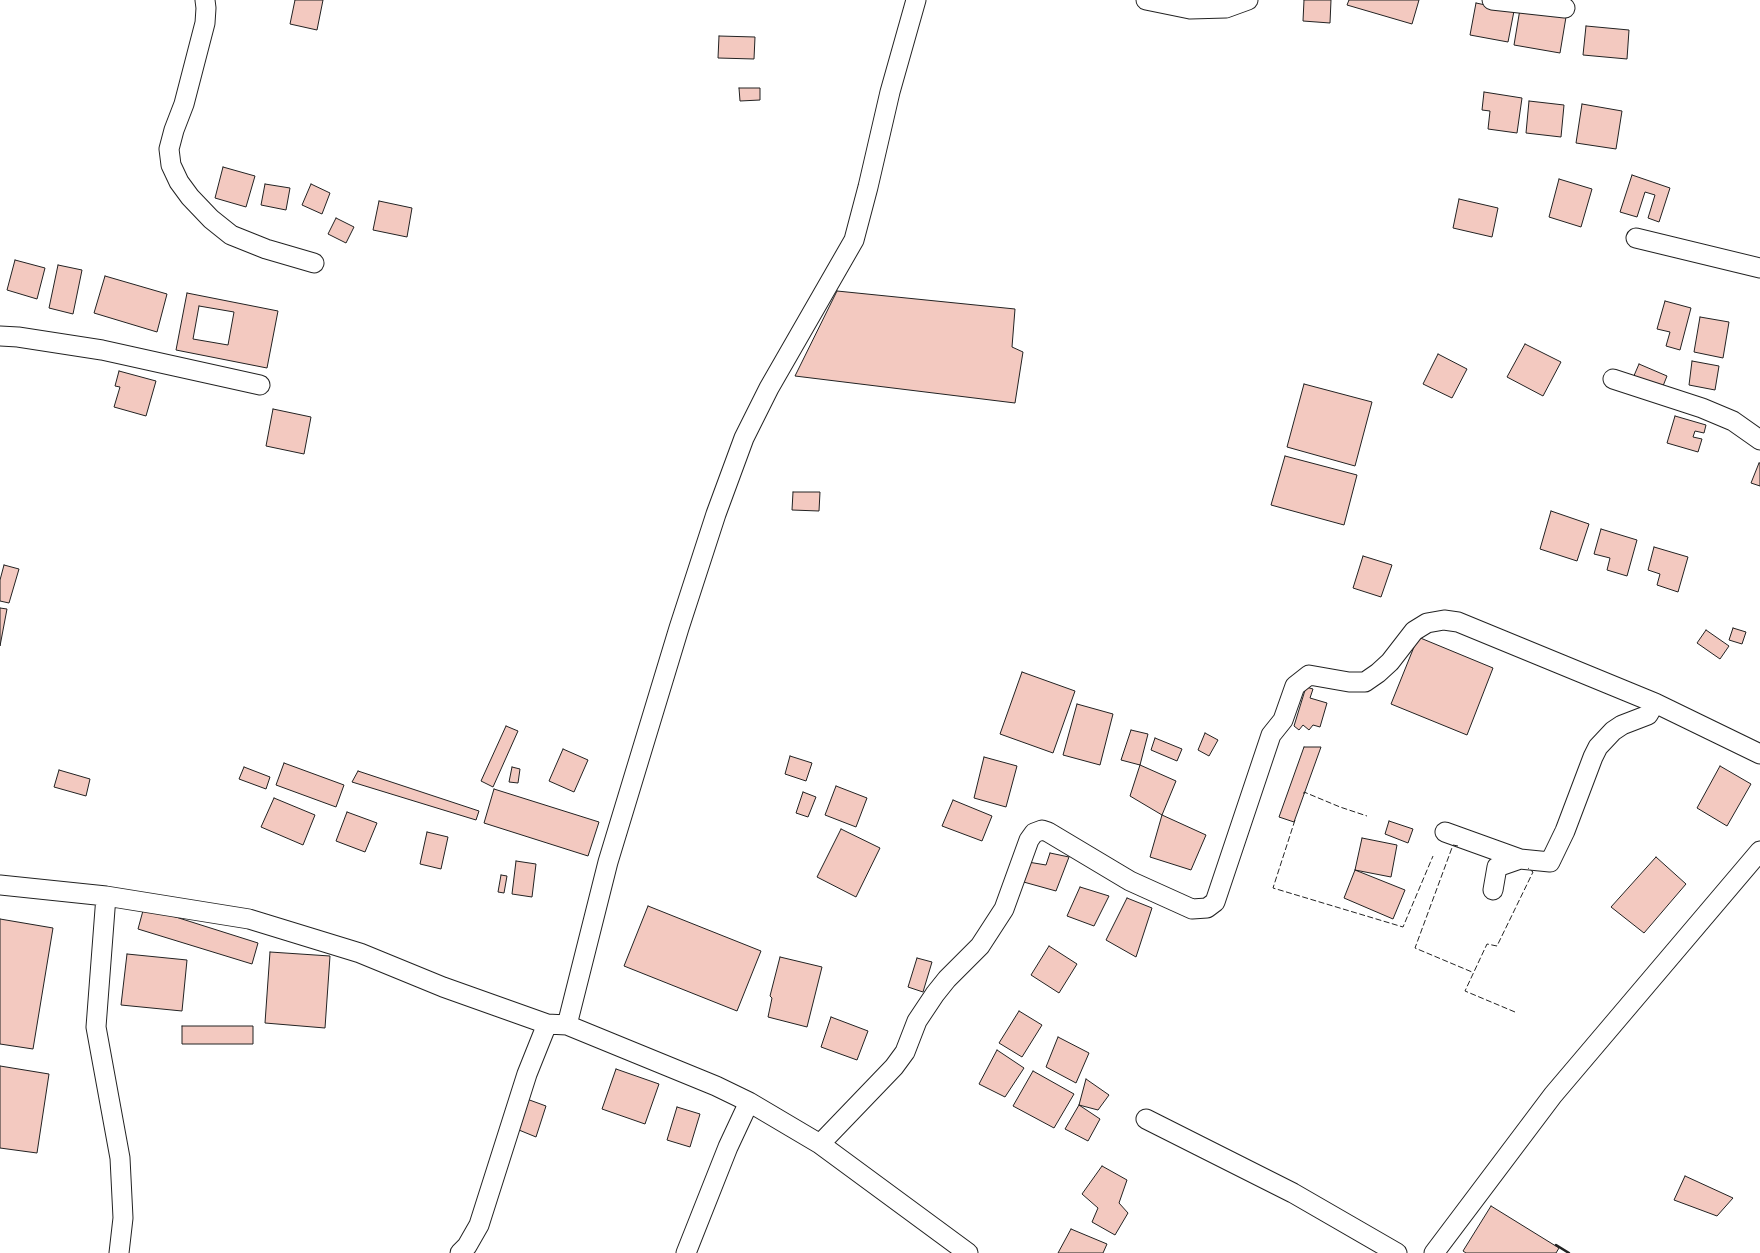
<!DOCTYPE html>
<style>
body{margin:0}
canvas{display:block;background:#fff}
</style>
<canvas width="1760" height="1253"></canvas>
<script>
const c = document.querySelector('canvas').getContext('2d');
c.lineJoin = 'round';
function fillPath(path, color) { c.fillStyle = color; c.fill(path, 'evenodd'); }
const poly = rows => new Path2D(rows.map(r => 'M' + r).join(''));
function trace(path, color, width, dash) { c.strokeStyle = color; c.lineWidth = width; c.lineCap = dash ? 'butt' : 'round'; c.setLineDash(dash || []); c.stroke(path); }
const building = poly([
 [295,0,323,0,317,30,290,24,295,0],
 [1304,0,1331,0,1330,23,1303,21,1304,0],
 [1349,0,1419,0,1412,24,1347,5,1349,0],
 [1476,3,1514,11,1508,42,1470,35,1476,3],
 [1520,9,1566,17,1560,53,1514,45,1520,9],
 [1586,26,1629,30,1627,59,1583,55,1586,26],
 [719,36,755,37,754,59,718,58,719,36],
 [739,88,760,88,760,100,740,101,739,88],
 [1484,92,1522,98,1517,133,1488,129,1490,111,1482,110,1484,92],
 [1529,101,1564,105,1561,137,1526,133,1529,101],
 [1582,104,1622,111,1616,149,1576,143,1582,104],
 [223,167,255,176,246,207,215,198,223,167],
 [1632,175,1670,188,1659,222,1648,218,1655,195,1645,192,1637,217,1620,212,1632,175],
 [1559,179,1592,189,1581,227,1549,217,1559,179],
 [265,184,290,188,286,210,261,205,265,184],
 [311,184,330,193,322,214,302,205,311,184],
 [1459,199,1498,208,1492,237,1453,228,1459,199],
 [379,201,412,208,407,237,373,230,379,201],
 [336,218,354,227,346,243,328,234,336,218],
 [15,260,45,268,37,299,7,290,15,260],
 [58,265,82,270,73,314,49,308,58,265],
 [105,276,167,294,157,332,94,313,105,276],
 [837,291,1015,309,1012,347,1023,352,1015,403,795,376,837,291],
 [187,293,278,311,267,368,176,350,187,293],
 [1665,301,1691,308,1680,350,1666,346,1670,332,1657,329,1665,301],
 [199,306,234,312,228,345,193,339,199,306],
 [1700,317,1729,322,1723,358,1694,352,1700,317],
 [1525,344,1561,362,1543,396,1507,377,1525,344],
 [1438,354,1467,369,1452,398,1423,384,1438,354],
 [1692,361,1719,366,1715,390,1689,385,1692,361],
 [1639,364,1667,376,1661,391,1633,378,1639,364],
 [119,371,156,381,146,416,114,407,120,387,115,386,119,371],
 [1304,384,1372,402,1355,466,1287,447,1304,384],
 [273,409,311,417,304,454,266,446,273,409],
 [1675,416,1706,425,1704,433,1695,431,1693,437,1702,439,1698,452,1667,443,1675,416],
 [1285,456,1357,475,1344,525,1271,505,1285,456],
 [1759,463,1760,463,1760,486,1751,483,1759,463],
 [793,492,820,492,819,511,792,510,793,492],
 [1551,511,1589,524,1577,561,1540,549,1551,511],
 [1601,529,1637,540,1627,576,1607,570,1610,558,1594,554,1601,529],
 [1654,547,1688,557,1678,592,1657,585,1660,574,1648,570,1654,547],
 [1363,556,1392,565,1381,597,1353,588,1363,556],
 [4,565,19,569,9,603,0,601,0,580,4,565],
 [0,608,7,609,0,646,0,608],
 [1733,628,1746,632,1742,644,1729,640,1733,628],
 [1706,630,1729,646,1720,659,1697,643,1706,630],
 [1418,637,1493,668,1467,735,1391,704,1418,637],
 [1022,672,1075,691,1053,753,1000,734,1022,672],
 [1306,687,1313,689,1310,698,1327,703,1320,727,1313,725,1309,730,1303,725,1299,730,1294,726,1306,687],
 [1077,704,1113,714,1100,765,1063,755,1077,704],
 [506,726,518,731,493,787,481,781,506,726],
 [1131,730,1148,734,1140,765,1121,760,1131,730],
 [1205,733,1218,740,1209,756,1198,750,1205,733],
 [1155,738,1182,749,1177,761,1151,750,1155,738],
 [1304,747,1321,747,1294,822,1279,817,1304,747],
 [563,749,588,760,574,792,549,781,563,749],
 [790,756,812,763,806,781,785,774,790,756],
 [984,757,1017,766,1006,807,974,798,984,757],
 [284,763,344,785,336,807,276,785,284,763],
 [1140,765,1176,781,1162,815,1130,796,1140,765],
 [1720,766,1751,784,1727,826,1697,808,1720,766],
 [244,767,270,777,266,789,239,779,244,767],
 [512,767,520,769,518,783,509,782,512,767],
 [59,770,90,779,86,796,54,787,59,770],
 [358,771,479,811,476,820,352,782,358,771],
 [836,786,867,798,856,827,825,815,836,786],
 [494,789,599,822,588,856,484,823,494,789],
 [803,792,816,797,808,817,796,813,803,792],
 [274,798,315,815,303,845,261,827,274,798],
 [953,800,992,816,982,841,942,826,953,800],
 [347,812,377,823,365,852,336,841,347,812],
 [1162,815,1206,835,1191,870,1150,857,1162,815],
 [1389,821,1413,829,1408,843,1385,834,1389,821],
 [841,829,880,848,856,897,817,877,841,829],
 [427,832,448,837,441,869,420,864,427,832],
 [1362,838,1397,845,1391,877,1355,870,1362,838],
 [1050,853,1069,857,1056,891,1020,881,1028,862,1046,865,1050,853],
 [1656,857,1686,884,1644,933,1611,907,1656,857],
 [516,861,536,864,532,897,512,894,516,861],
 [1355,870,1405,890,1393,919,1344,898,1355,870],
 [501,875,507,876,504,893,498,892,501,875],
 [1080,887,1109,896,1094,926,1067,916,1080,887],
 [1127,898,1152,908,1136,957,1106,940,1127,898],
 [648,906,761,951,737,1011,624,966,648,906],
 [144,907,258,943,252,964,138,929,144,907],
 [0,919,53,928,33,1049,0,1044,0,919],
 [1049,946,1077,964,1059,993,1031,975,1049,946],
 [270,952,330,956,325,1028,265,1023,270,952],
 [127,954,187,960,182,1011,121,1005,127,954],
 [780,957,822,967,807,1027,768,1017,772,998,770,996,780,957],
 [917,958,932,962,923,992,908,987,917,958],
 [1019,1011,1042,1025,1022,1057,999,1043,1019,1011],
 [831,1017,868,1031,857,1060,821,1047,831,1017],
 [182,1026,253,1026,253,1044,182,1044,182,1026],
 [1058,1037,1089,1053,1076,1083,1046,1067,1058,1037],
 [997,1050,1024,1068,1005,1097,979,1084,997,1050],
 [0,1066,49,1074,37,1153,0,1148,0,1066],
 [616,1069,659,1084,645,1124,602,1109,616,1069],
 [1033,1071,1074,1094,1054,1128,1013,1106,1033,1071],
 [1086,1079,1109,1095,1098,1110,1079,1105,1086,1079],
 [524,1098,546,1106,536,1137,514,1128,524,1098],
 [1079,1105,1100,1119,1088,1141,1065,1129,1079,1105],
 [677,1107,700,1114,690,1147,667,1140,677,1107],
 [1102,1166,1127,1180,1119,1203,1128,1213,1115,1235,1092,1222,1098,1208,1082,1194,1102,1166],
 [1685,1176,1733,1198,1717,1216,1674,1200,1685,1176],
 [1491,1206,1559,1248,1556,1253,1466,1253,1463,1251,1491,1206],
 [1071,1229,1107,1244,1103,1253,1058,1253,1071,1229]
]);
const minor = poly([
 [205,0,206,8,205,23,184,104,174,130,169,149,171,165,179,182,190,197,211,219,231,235,266,249,314,263],
 [1146,0,1190,9,1226,8,1248,0],
 [1492,0,1565,8],
 [1636,238,1760,268],
 [0,336,18,337,102,350,260,385],
 [1613,379,1702,408,1733,421,1760,440],
 [1445,832,1520,859],
 [0,885,106,896,249,919,360,953,443,987,547,1024,567,1025,716,1086,749,1102,820,1144,968,1253],
 [1493,890,1497,867,1520,859,1550,862,1565,831,1593,757,1598,747,1613,731,1622,725,1648,715,1655,703],
 [106,896,96,1027,120,1158,123,1218,119,1253],
 [567,1025,608,862,679,628,716,514,744,438,769,388,854,240,868,187,890,92,916,0],
 [1146,1119,1293,1193,1397,1253],
 [820,1144,894,1067,905,1052,917,1021,935,994,947,979,980,946,1004,909,1029,840,1034,833,1042,830,1048,832,1130,881,1192,909,1207,908,1215,902,1271,735,1283,720,1295,686,1309,675,1349,682,1365,682,1378,673,1390,662,1414,631,1427,623,1444,620,1458,622,1655,703,1760,754],
 [460,1253,467,1246,479,1225,527,1074,547,1024],
 [686,1253,728,1147,749,1102],
 [1434,1253,1553,1095,1760,851]
]);
const fence = poly([
 [1304,794,1304,792,1340,807,1367,816],
 [1295,820,1273,888,1403,927,1433,856],
 [1458,846,1453,845,1415,948,1472,972],
 [1515,1012,1465,991,1487,944,1497,946,1533,872,1528,868]
]);
const wall = poly([
 [1556,1245,1569,1253]
]);
fillPath(building, '#f3c9c0');
trace(building, '#222', 1);
trace(minor, '#222', 21);
trace(minor, '#fff', 19);
trace(fence, '#222', 1, [6, 2.5]);
trace(wall, '#222', 2.5);
</script>
